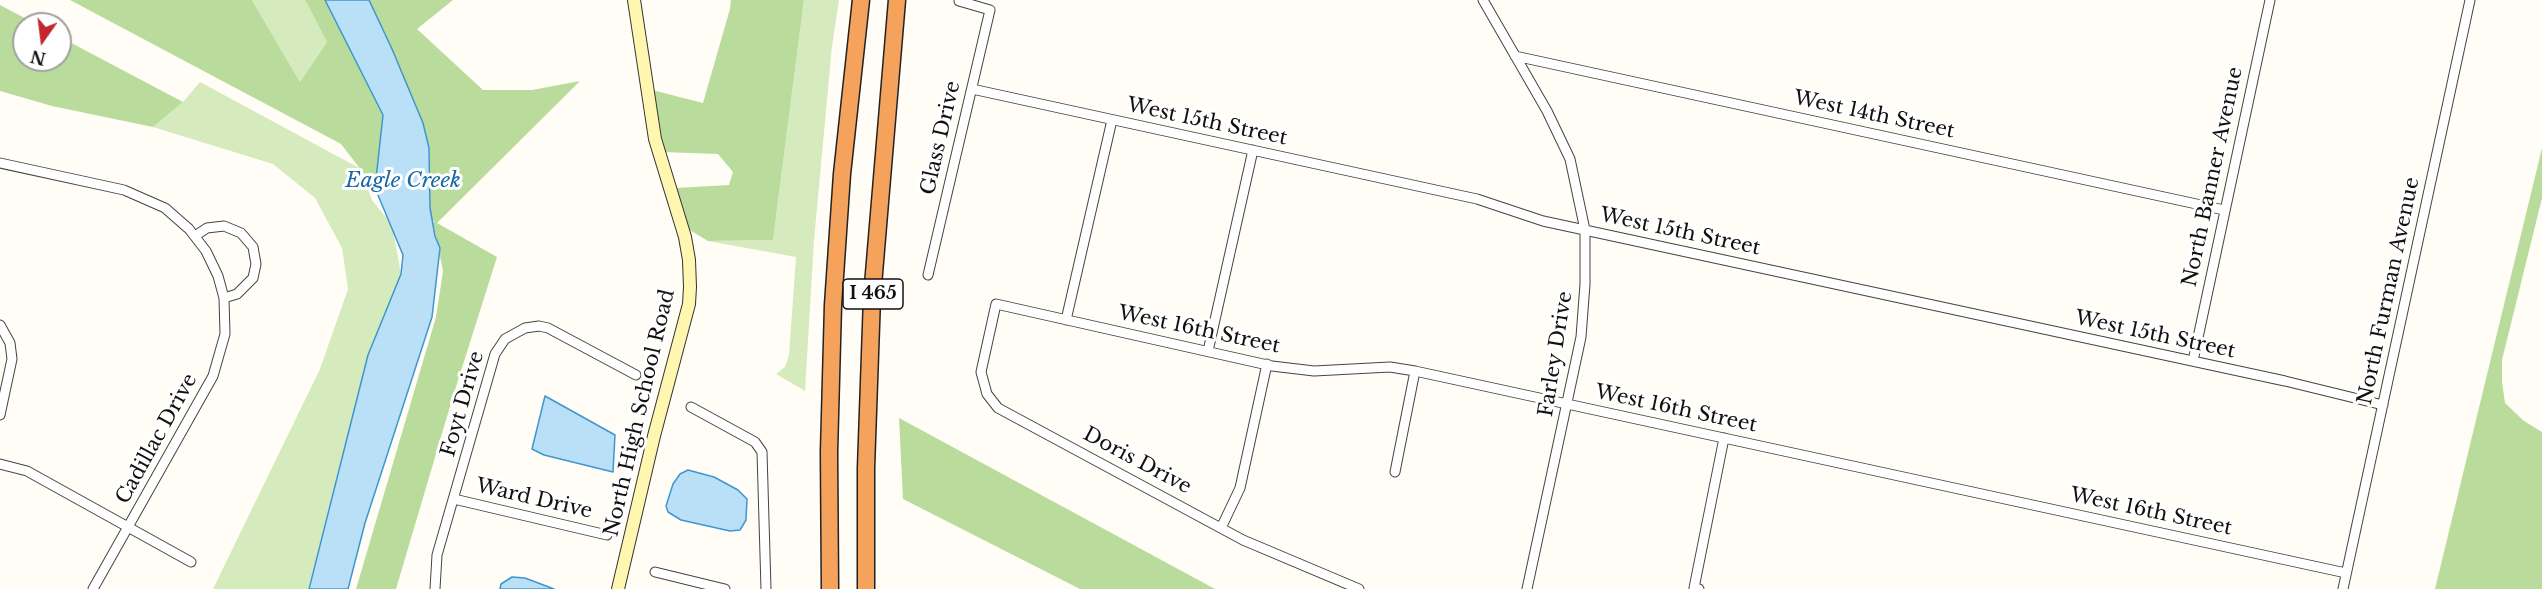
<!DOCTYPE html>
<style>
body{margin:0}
#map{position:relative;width:2542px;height:589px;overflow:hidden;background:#fffdf5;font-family:"Libre Baskerville",serif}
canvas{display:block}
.north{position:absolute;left:12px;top:12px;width:60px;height:60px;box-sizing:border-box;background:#fff;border:2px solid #a0a0a0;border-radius:50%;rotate:194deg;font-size:16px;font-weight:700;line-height:24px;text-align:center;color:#111}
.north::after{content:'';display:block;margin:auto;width:21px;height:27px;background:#c4262e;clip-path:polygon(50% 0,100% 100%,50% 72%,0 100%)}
</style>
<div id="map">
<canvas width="2542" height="589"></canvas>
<div class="north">N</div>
</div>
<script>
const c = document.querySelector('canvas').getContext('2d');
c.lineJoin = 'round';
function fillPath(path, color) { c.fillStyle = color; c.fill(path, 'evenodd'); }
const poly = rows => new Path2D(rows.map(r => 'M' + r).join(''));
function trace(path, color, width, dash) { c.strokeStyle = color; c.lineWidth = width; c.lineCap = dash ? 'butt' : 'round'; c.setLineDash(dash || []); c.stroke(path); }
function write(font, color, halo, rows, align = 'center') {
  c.font = font + ' "Libre Baskerville",serif'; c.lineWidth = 6; c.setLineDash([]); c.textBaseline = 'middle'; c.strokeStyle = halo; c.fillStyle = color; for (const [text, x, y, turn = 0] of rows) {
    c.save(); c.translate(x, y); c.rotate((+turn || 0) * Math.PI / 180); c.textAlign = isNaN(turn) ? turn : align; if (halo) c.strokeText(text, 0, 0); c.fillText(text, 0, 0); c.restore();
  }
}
const green = poly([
 [252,0,305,0,327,42,300,82],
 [804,0,839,0,832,46,814,240,805,391,776,374,785,367,789,355,796,257,708,241,773,240],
 [200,82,361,169,372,200,392,225,401,274,368,355,308,589,213,589,320,369,348,289,342,248,315,198,273,164,153,127,183,102]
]);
const forest = poly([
 [70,0,252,0,300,82,327,42,305,0,329,0,383,116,375,188,341,144],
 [369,0,453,0,417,29,483,90,532,90,580,81,437,223,497,257,454,393,396,589,356,589,436,317,443,271,433,222,435,222,432,220,430,208,430,152,423,123,392,49],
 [731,0,804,0,773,240,708,241,688,229,676,188,729,185,733,172,718,154,663,152,652,90,703,103,730,9],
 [0,5,36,24,24,24,24,60,60,60,60,37,183,102,153,127,52,106,0,91],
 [2542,148,2542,198,2502,360,2502,382,2505,403,2524,421,2542,432,2542,589,2435,589],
 [899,418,1215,589,1080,589,903,499]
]);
const water = poly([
 [325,0,369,0,392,49,423,123,429,148,430,208,435,236,440,248,432,317,365,523,348,589,309,589,368,355,401,274,403,255,375,188,383,115,325,0],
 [545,396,615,435,613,472,544,455,532,449,545,396],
 [688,470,714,477,738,490,747,499,746,520,740,530,730,531,681,520,668,512,666,506,673,484,680,474,688,470],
 [512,577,525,578,554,589,500,589,501,584,512,577]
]);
const street = poly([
 [1483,0,1547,111,1570,159,1585,230,1585,284,1581,337,1527,589],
 [1515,56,2224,210],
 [972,89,1477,199,1543,221,2285,381,2383,405],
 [0,163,124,190,165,208,189,229,206,251,218,276,224,298,225,334,213,376,93,589],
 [195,236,207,228,224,226,241,233,253,247,256,264,253,278,237,294,224,298],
 [928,275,990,10,959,1],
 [1066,320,1112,120],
 [0,325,10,343,12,359,0,415],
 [1208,351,1253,150],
 [2193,361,2270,0],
 [691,407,755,442,762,452,766,589],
 [0,464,27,471,191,562],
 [1395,472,1415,371],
 [454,499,607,535],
 [1221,528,1240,488,1267,364],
 [655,572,725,589],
 [435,589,437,555,495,354,505,339,525,328,539,326,548,328,636,375],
 [1359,589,1243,540,998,408,987,394,981,372,996,304,1272,366,1314,371,1390,367,1415,371,2346,573],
 [1699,589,1694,588,1724,438],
 [2343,589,2470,0]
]);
const secondary = poly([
 [618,589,654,436,689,304,690,287,689,260,685,237,655,139,634,0]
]);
const highway = poly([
 [830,589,829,452,833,305,842,174,861,0],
 [866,589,866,468,872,297,897,0]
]);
const shields = [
 [873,294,60]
];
const shieldNames = [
 ["I 465",873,294]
];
const streetNames = [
 ["West 14th Street",1874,115,12],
 ["West 15th Street",1207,122,12],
 ["Glass Drive",941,138,-77],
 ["North Banner Avenue",2213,177,-78],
 ["West 15th Street",1680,232,12],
 ["North Furman Avenue",2389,291,-78],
 ["West 16th Street",1199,330,12],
 ["West 15th Street",2155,335,12],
 ["Farley Drive",1556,354,-81],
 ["Foyt Drive",463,404,-74],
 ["West 16th Street",1676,409,12],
 ["North High School Road",640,413,-77],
 ["Cadillac Drive",157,439,-61],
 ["Doris Drive",1137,461,28],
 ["Ward Drive",534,499,13],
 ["West 16th Street",2151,512,12]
];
const waterNames = [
 ["Eagle Creek",403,181]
];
fillPath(green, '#d5ebbd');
fillPath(forest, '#b9dc9c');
fillPath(water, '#b9e0f7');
trace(water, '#3f96cf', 1.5);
trace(street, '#444', 11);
trace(secondary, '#333', 14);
trace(highway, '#222', 19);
trace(street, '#fff', 9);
trace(secondary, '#fff6b0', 12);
trace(highway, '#f5a25d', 16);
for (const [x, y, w] of shields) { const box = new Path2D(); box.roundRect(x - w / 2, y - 15, w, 30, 4.5); c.fillStyle = '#fff'; c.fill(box); trace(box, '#111', 1.5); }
write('bold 18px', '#111', null, shieldNames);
write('20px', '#111', '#fff', streetNames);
write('italic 21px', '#1768a6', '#fff', waterNames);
</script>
